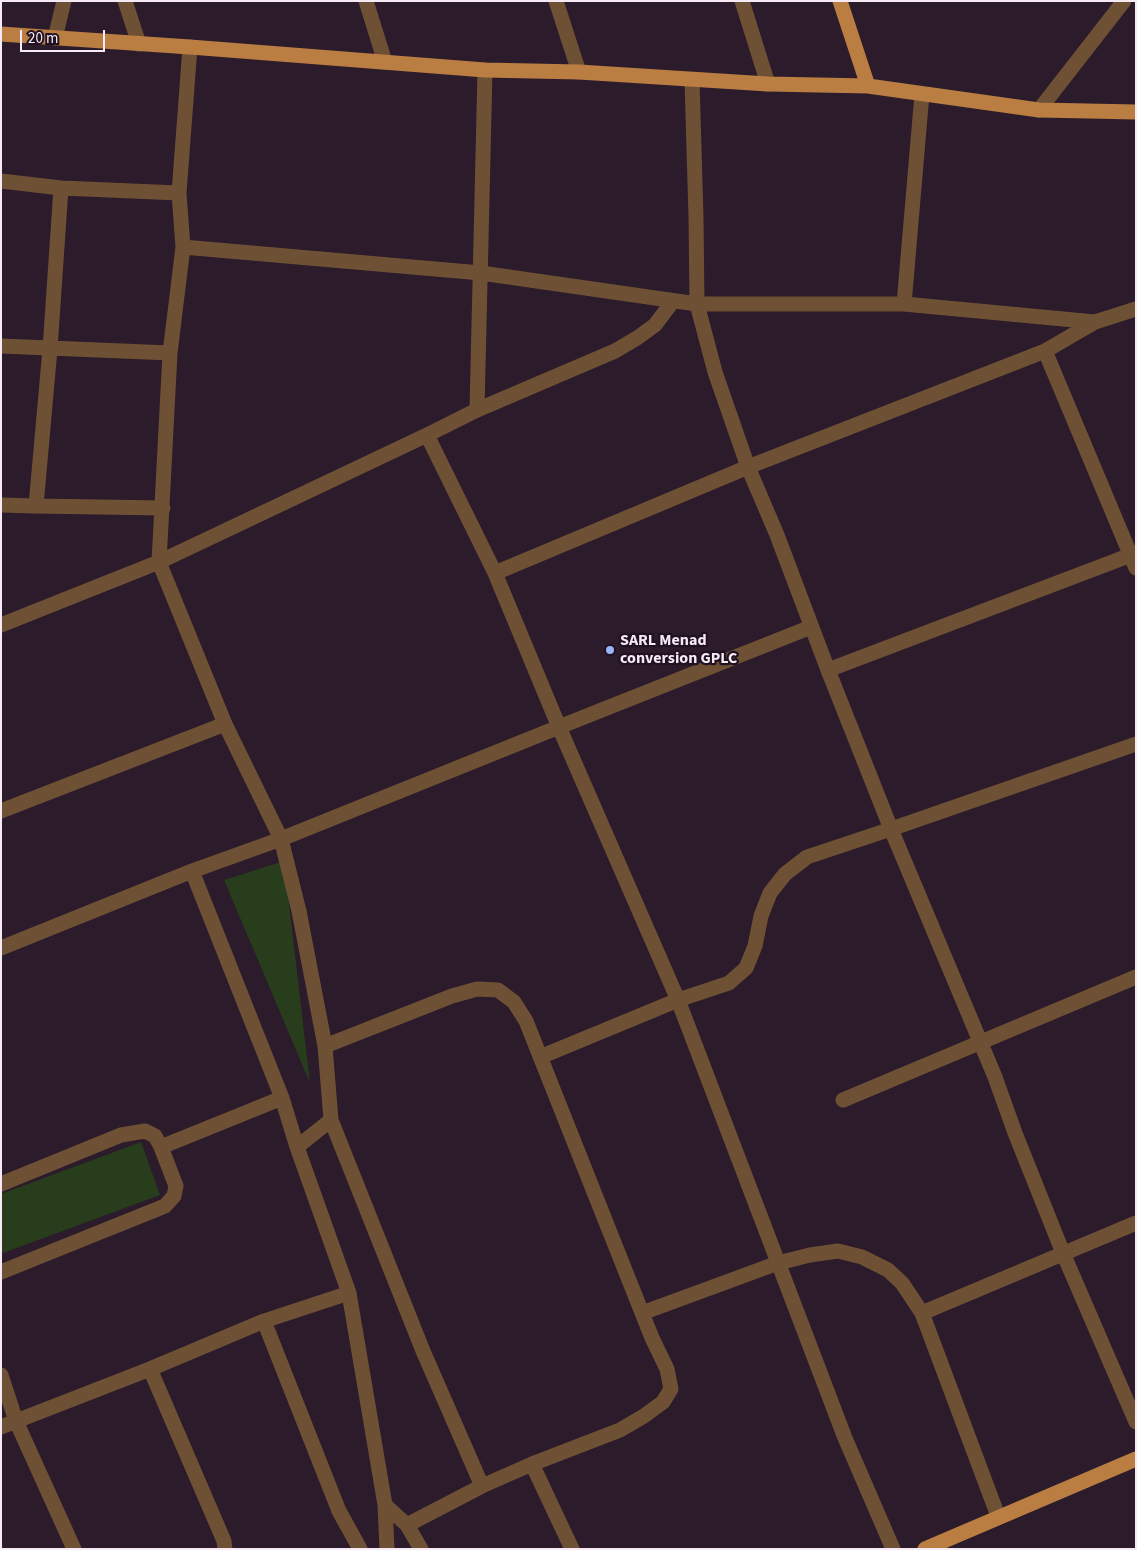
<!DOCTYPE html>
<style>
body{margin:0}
#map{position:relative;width:1137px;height:1550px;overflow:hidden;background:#2b1b2b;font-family:"Source Sans 3",sans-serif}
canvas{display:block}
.frame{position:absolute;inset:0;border:2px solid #f6eaf5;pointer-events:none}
.scale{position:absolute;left:20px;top:30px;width:85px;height:22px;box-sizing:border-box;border:2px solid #f6eaf5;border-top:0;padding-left:6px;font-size:15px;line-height:18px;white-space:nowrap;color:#f6eaf5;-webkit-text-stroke:4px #211121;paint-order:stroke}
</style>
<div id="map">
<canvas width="1137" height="1550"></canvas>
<div class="frame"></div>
<div class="scale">20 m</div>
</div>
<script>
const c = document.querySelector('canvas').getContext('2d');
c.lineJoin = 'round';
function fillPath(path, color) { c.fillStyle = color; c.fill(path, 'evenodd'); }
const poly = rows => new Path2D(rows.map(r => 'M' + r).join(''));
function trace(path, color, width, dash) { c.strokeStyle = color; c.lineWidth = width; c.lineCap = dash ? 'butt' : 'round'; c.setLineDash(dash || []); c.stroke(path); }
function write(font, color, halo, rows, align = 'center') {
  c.font = font + ' "Source Sans 3",sans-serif'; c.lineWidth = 4.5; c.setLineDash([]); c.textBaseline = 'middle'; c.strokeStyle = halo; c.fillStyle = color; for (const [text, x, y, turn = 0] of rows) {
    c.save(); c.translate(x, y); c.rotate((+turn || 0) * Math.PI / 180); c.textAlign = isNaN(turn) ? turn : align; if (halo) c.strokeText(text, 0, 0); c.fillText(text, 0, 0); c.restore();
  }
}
const green = poly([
 [284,861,310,1083,224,880],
 [141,1142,160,1195,3,1253,1,1249,1,1194]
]);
const minor = poly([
 [125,1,139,44],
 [366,1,385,62],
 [556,1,579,72],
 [742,1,768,84],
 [55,38,64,1],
 [190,47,179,193,183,247,170,353,159,562,225,724,281,839,299,911,325,1046,331,1120,297,1147],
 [485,70,477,410,615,351,637,338,655,325,673,301],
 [692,80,696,217,697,304,715,372,748,467,777,535,828,670,891,829,995,1077,1015,1133,1063,1253,1136,1422],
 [1039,110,1124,1],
 [1,181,61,188,179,193],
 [183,247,481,273,697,304,904,304,1095,322],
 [904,304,922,94],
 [1,346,170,353],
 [1045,351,1095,322,1136,309],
 [427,435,495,573,559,727,678,1000,845,1438,893,1549],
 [1,505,36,506,163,508],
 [36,506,50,349,61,188],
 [495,573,748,467,1045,351,1136,568],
 [1,625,159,562,427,435,477,410],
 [828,670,1136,553],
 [1,811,225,724],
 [192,871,282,1098,297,1147,349,1293,385,1505],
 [1,948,192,871,281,839,559,727,811,627],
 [325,1046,452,996,477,989,498,990,514,1002,526,1021,652,1338,667,1369,671,1389,663,1402,644,1416,620,1430,532,1464,482,1486,407,1525],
 [540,1057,678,1000,729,983,746,968,755,946,761,916,770,893,785,874,807,857,891,829,1136,744],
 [843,1100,1136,977],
 [331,1120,423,1351,482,1486],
 [161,1147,282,1098],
 [1,1184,121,1135,145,1131,155,1136,161,1147,176,1186,174,1196,165,1206,1,1272],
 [642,1313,778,1263,810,1255,838,1251,862,1257,888,1270,902,1283,922,1313,998,1516],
 [922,1313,1136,1223],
 [264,1321,339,1511,360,1549],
 [150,1369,224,1541,225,1549],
 [1,1375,16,1421,74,1549],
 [1,1427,150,1369,264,1321,349,1293],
 [532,1464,572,1549],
 [387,1549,385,1505,407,1525,421,1549]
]);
const major = poly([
 [840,1,868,86],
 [1,34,190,47,485,70,579,72,768,84,868,86,1039,110,1136,112],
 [925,1549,1136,1459]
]);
const markers = [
 [610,650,5,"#9bb4fd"]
];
const poiNames = [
 ["SARL Menad",620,641],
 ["conversion GPLC",620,659]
];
fillPath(green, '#273d1b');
trace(minor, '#6e5035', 15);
trace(major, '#ba7d42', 15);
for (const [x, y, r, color] of markers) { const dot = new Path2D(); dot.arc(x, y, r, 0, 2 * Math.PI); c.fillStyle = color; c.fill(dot); trace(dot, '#211121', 2); }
write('bold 16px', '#f6eaf5', '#211121', poiNames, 'left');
</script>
